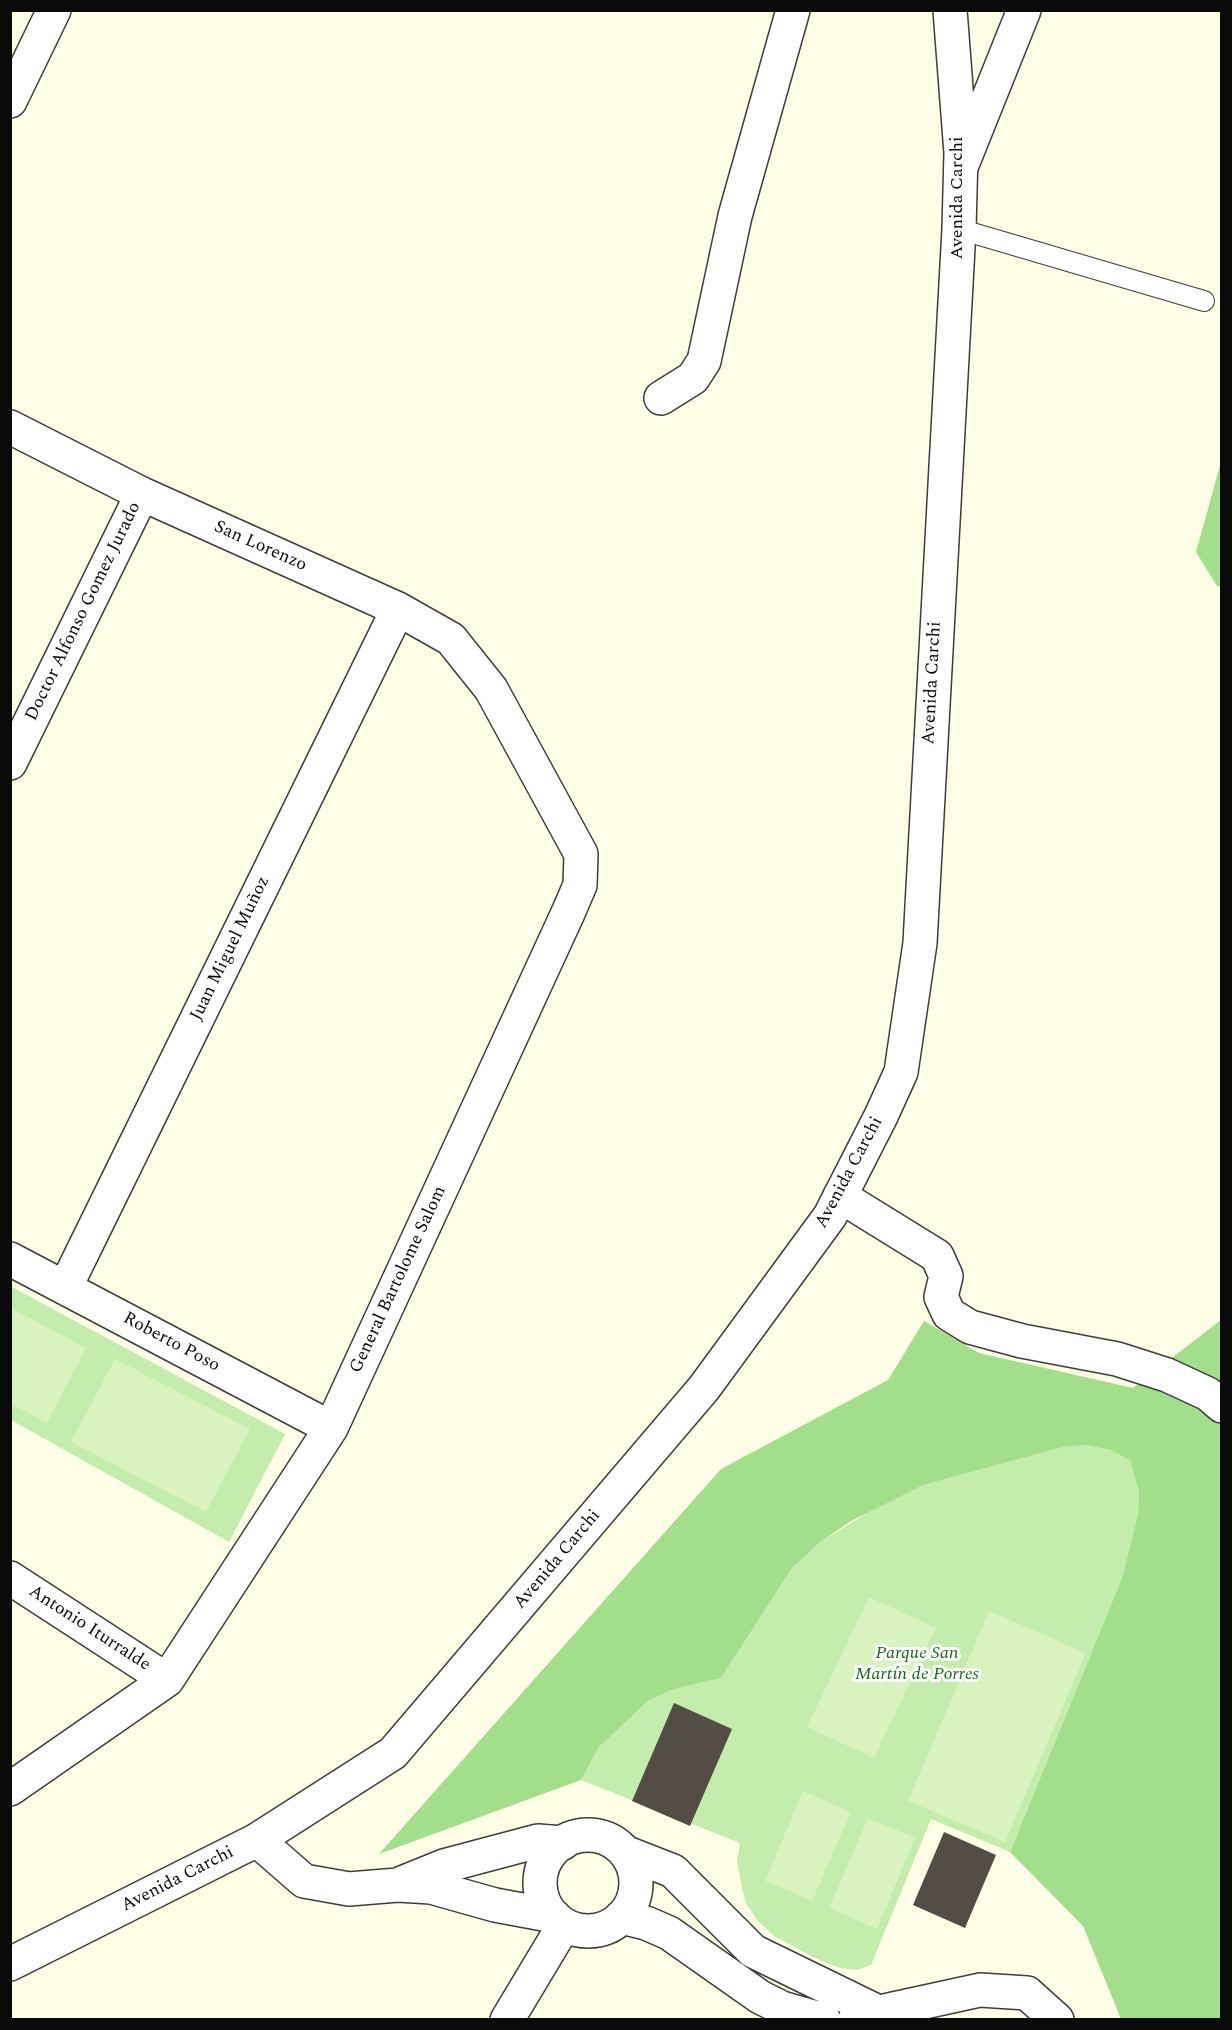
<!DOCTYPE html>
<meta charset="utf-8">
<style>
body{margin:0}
#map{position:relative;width:1232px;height:2030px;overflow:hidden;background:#fffee6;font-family:Spectral,serif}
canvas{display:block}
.frame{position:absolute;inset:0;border:12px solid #0a0a0a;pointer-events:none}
</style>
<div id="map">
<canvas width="1232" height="2030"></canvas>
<div class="frame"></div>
</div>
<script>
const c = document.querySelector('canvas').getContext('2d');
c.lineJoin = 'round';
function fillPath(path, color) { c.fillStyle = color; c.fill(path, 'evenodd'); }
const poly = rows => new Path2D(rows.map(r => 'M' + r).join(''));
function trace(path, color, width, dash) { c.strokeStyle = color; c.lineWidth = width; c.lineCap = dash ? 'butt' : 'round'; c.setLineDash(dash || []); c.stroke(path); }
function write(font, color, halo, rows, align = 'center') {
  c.font = font + ' Spectral,serif'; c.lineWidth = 6; c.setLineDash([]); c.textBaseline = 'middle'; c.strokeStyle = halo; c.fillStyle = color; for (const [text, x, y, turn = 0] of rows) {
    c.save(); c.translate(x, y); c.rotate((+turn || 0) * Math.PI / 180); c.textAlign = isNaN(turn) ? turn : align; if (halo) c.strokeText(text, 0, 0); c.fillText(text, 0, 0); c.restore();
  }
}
const green = poly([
 [10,1286,285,1434,229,1542,11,1420],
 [1085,1445,1111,1450,1132,1461,1139,1492,1138,1514,1122,1578,1010,1852,931,1819,871,1965,857,1970,840,1968,819,1960,774,1936,757,1920,746,1903,742,1888,737,1861,740,1843,581,1780,599,1747,649,1700,674,1689,721,1678,792,1568,820,1542,889,1500,923,1485,1063,1447]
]);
const forest = poly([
 [1221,462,1222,587,1221,587,1217,586,1196,552],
 [1221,1320,1221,2019,1121,2019,1083,1926,1010,1852,1122,1578,1138,1514,1139,1492,1131,1461,1111,1450,1085,1445,1063,1447,923,1485,851,1521,820,1542,792,1568,721,1678,674,1689,649,1700,599,1747,581,1780,379,1854,721,1469,888,1380,924,1321,979,1353,1133,1388]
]);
const pitch = poly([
 [11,1308,86,1348,47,1423,11,1404],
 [115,1359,250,1429,206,1512,71,1442],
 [869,1597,936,1628,874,1758,807,1727],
 [989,1611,1086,1653,1005,1842,908,1801],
 [803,1791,851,1812,812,1901,765,1881],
 [868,1818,915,1838,877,1929,829,1908]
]);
const building = poly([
 [674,1703,732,1729,690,1826,632,1801],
 [944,1832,996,1855,965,1928,913,1905]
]);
const service = poly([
 [959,229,1204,301]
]);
const minor = poly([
 [10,101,54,10],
 [961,167,1024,10],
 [661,398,693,378,704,361,735,216,793,10],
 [10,427,142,494,398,609,451,639,491,689,581,854,580,885,568,913,331,1428,167,1680,10,1789],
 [10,763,142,494],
 [840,1196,937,1256,946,1276,941,1297,949,1314,970,1327,1022,1341,1117,1359,1167,1375,1208,1394,1222,1406],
 [10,1259,331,1428],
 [65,1288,398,609],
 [10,1578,167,1680],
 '540 1883a48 48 0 1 1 96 0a48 48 0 1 1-96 0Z',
 [257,1840,304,1881,349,1889,398,1885,431,1887,495,1905,554,1916],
 [627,1853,673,1871,753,1951,876,2011],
 [402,1883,444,1866,538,1841,563,1843],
 [621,1917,646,1923,669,1933,760,1997,782,2008,824,2020],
 [856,2017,980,1990,1027,1993,1057,2020],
 [507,2020,564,1925]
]);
const tertiary = poly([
 [10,1964,257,1840,393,1753,704,1388,830,1216,881,1116,901,1072,920,943,959,229,961,153,950,10]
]);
const streetNames = [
 ["Avenida Carchi",958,198,-90],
 ["San Lorenzo",260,547,24],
 ["Doctor Alfonso Gomez Jurado",84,612,-64],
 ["Avenida Carchi",933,683,-87],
 ["Juan Miguel Muñoz",231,949,-64],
 ["Avenida Carchi",850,1173,-62],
 ["General Bartolome Salom",399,1280,-65],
 ["Roberto Poso",171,1343,28],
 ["Avenida Carchi",558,1560,-50],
 ["Antonio Iturralde",89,1629,33],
 ["Avenida Carchi",178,1880,-27]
];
const parkNames = [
 ["Parque San",917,1654],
 ["Martín de Porres",917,1675]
];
fillPath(green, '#c3ecad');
fillPath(forest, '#a3de8b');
fillPath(pitch, '#d9f3c0');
fillPath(building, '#534d45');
trace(service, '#3d3d3d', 22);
trace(minor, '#3d3d3d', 36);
trace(tertiary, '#3d3d3d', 36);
trace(service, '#fff', 20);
trace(minor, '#fff', 33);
trace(tertiary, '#fff', 33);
write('18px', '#0a0a0a', '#fff', streetNames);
write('italic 18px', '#196616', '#fff', parkNames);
</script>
